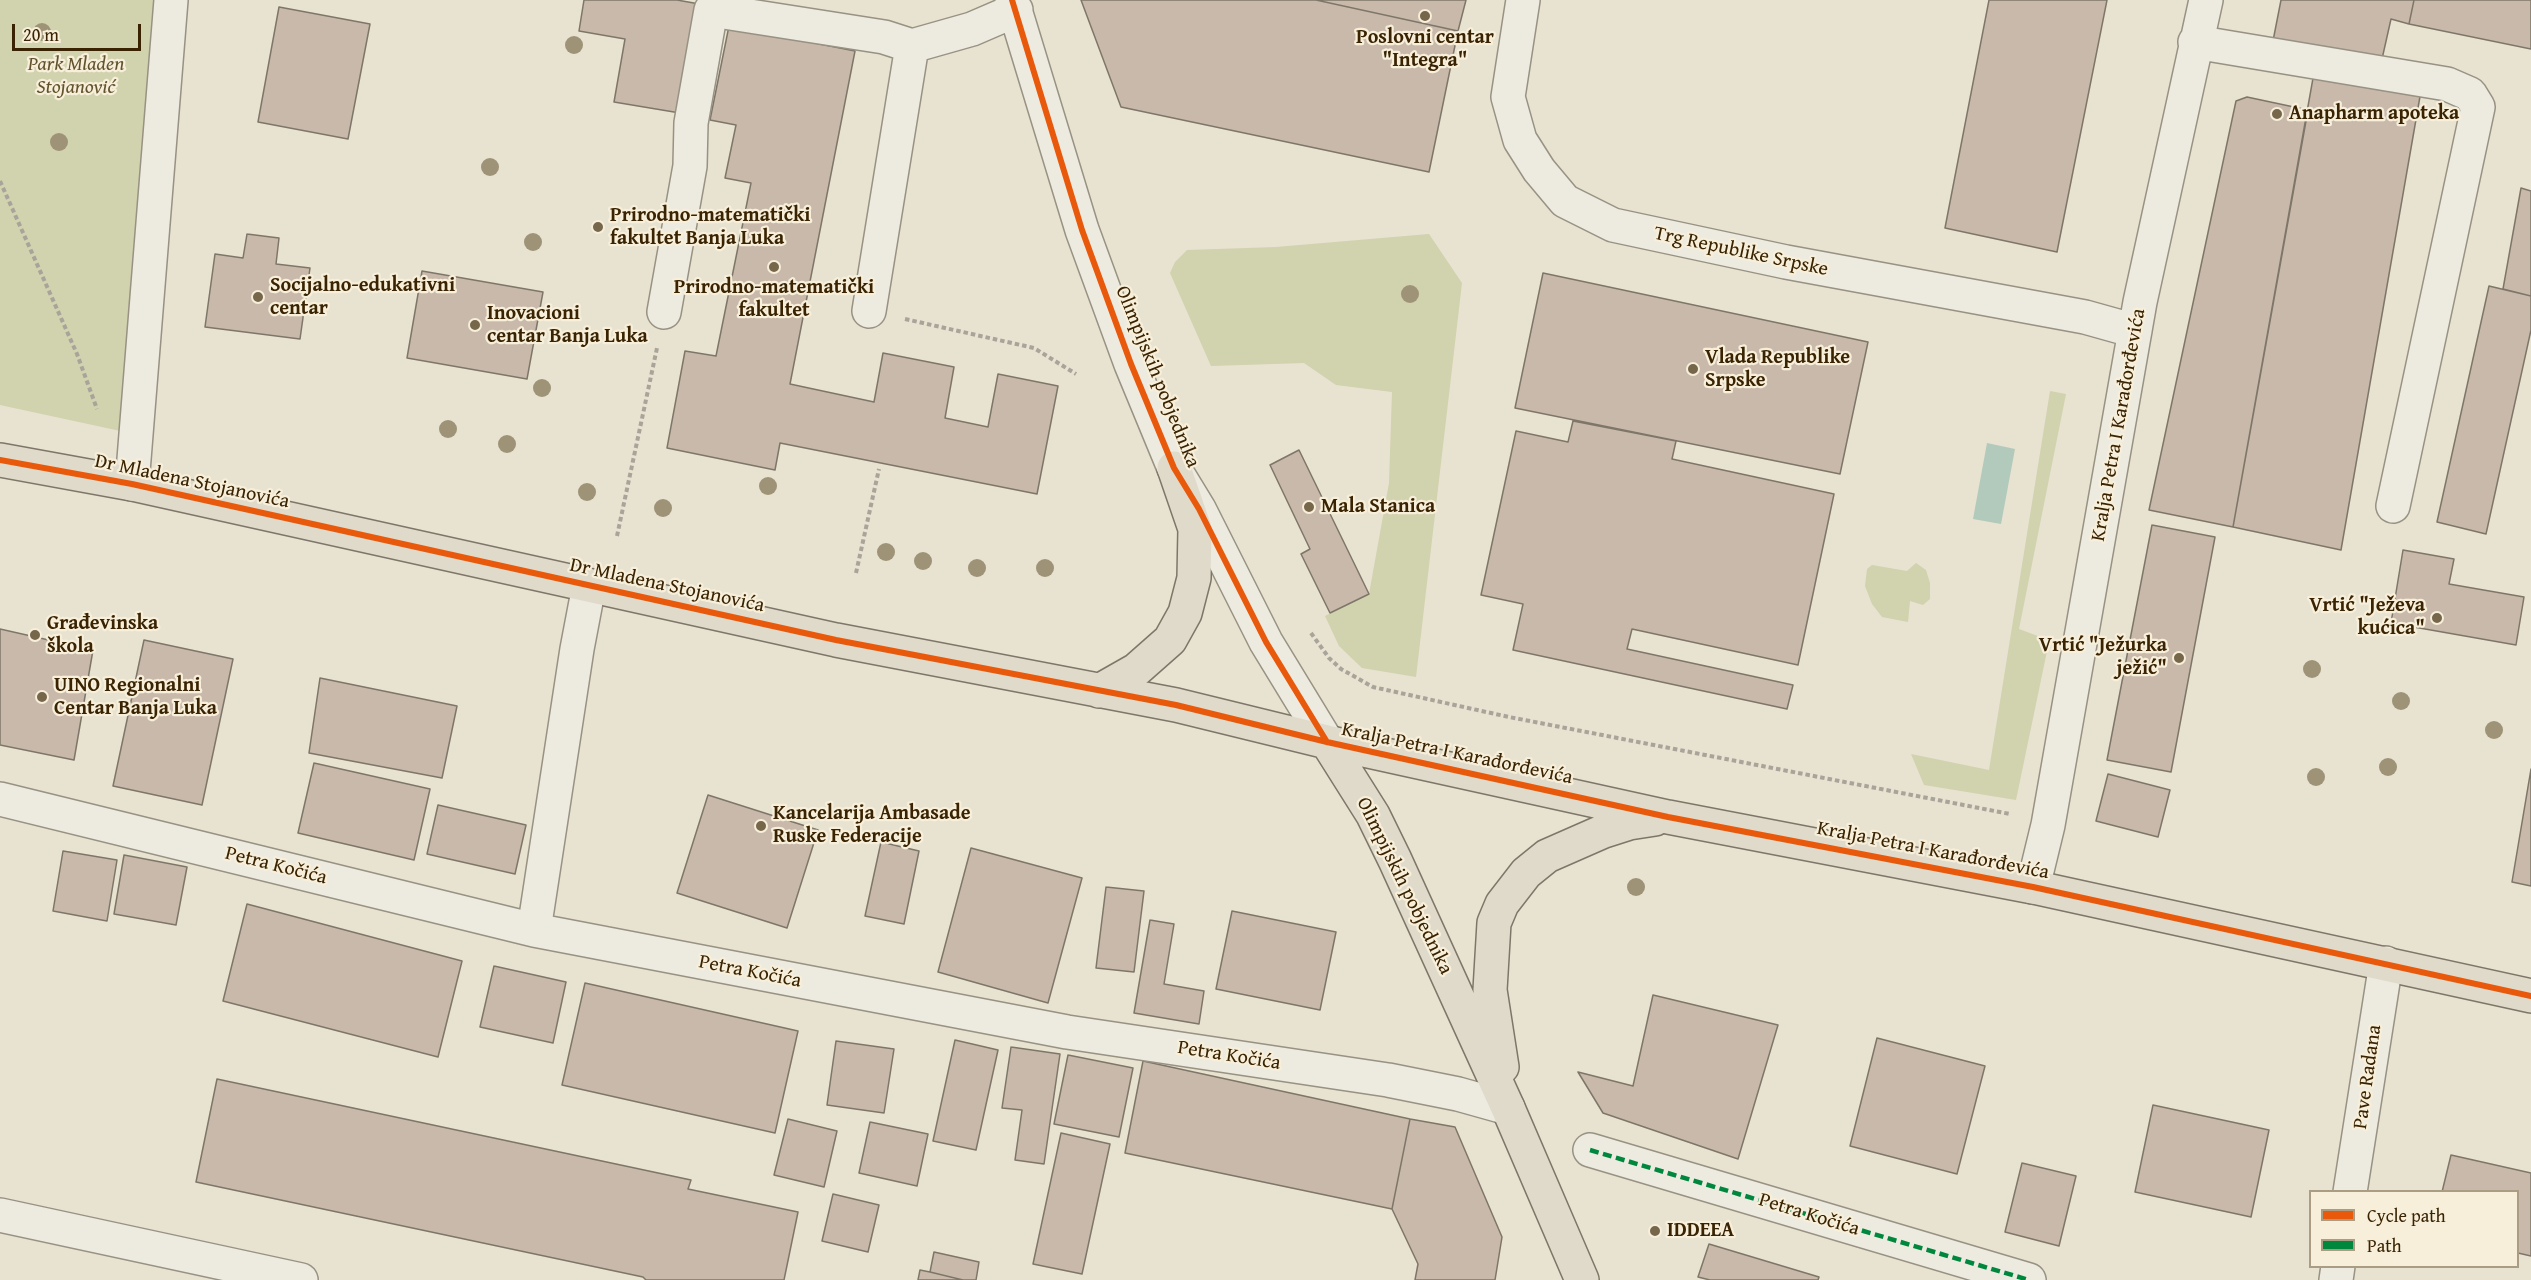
<!DOCTYPE html>
<meta charset="utf-8">
<style>
body{margin:0}
#map{position:relative;width:2531px;height:1280px;overflow:hidden;background:#e8e2d0;font-family:"Gentium Book Plus",serif}
canvas{display:block}
.legend{position:absolute;left:2309px;top:1190px;width:210px;height:78px;box-sizing:border-box;background:#f7efda;border:2px solid #ab9d84;margin:0;padding:8px 10px;list-style:none;font-size:18px;color:#392302}
.legend li{display:flex;align-items:center;gap:12px;height:30px}
.legend b{width:30px;border:2px solid #ab9d84}
.scale{position:absolute;left:12px;top:24px;width:129px;height:27px;box-sizing:border-box;border:3px solid #392302;border-top:0;padding-left:8px;font-size:18px;line-height:21px;white-space:nowrap;color:#392302;-webkit-text-stroke:4px #f7efda;paint-order:stroke}
</style>
<div id="map">
<canvas width="2531" height="1280"></canvas>
<ul class="legend">
<li><b style="height:8px;background:#e8590c"></b>Cycle path</li>
<li><b style="height:8px;background:#00873e"></b>Path</li>
</ul>
<div class="scale">20 m</div>
</div>
<script>
const c = document.querySelector('canvas').getContext('2d');
c.lineJoin = 'round';
function fillPath(path, color) { c.fillStyle = color; c.fill(path, 'evenodd'); }
const poly = rows => new Path2D(rows.map(r => 'M' + r).join(''));
function trace(path, color, width, dash) { c.strokeStyle = color; c.lineWidth = width; c.lineCap = dash ? 'butt' : 'round'; c.setLineDash(dash || []); c.stroke(path); }
function write(font, color, halo, rows, align = 'center') {
  c.font = font + ' "Gentium Book Plus",serif'; c.lineWidth = 4.5; c.setLineDash([]); c.textBaseline = 'middle'; c.strokeStyle = halo; c.fillStyle = color; for (const [text, x, y, turn = 0] of rows) {
    c.save(); c.translate(x, y); c.rotate((+turn || 0) * Math.PI / 180); c.textAlign = isNaN(turn) ? turn : align; if (halo) c.strokeText(text, 0, 0); c.fillText(text, 0, 0); c.restore();
  }
}
const green = poly([
 [0,0,157,0,125,432,0,405],
 [1429,234,1462,283,1416,677,1362,668,1339,646,1325,616,1369,594,1389,483,1392,392,1336,385,1304,363,1211,366,1170,273,1175,262,1187,250,1276,247],
 [2050,391,2066,394,2019,629,2043,638,2047,644,2047,651,2016,800,1924,785,1911,754,1989,770],
 [1916,563,1926,570,1930,583,1930,599,1923,605,1910,601,1908,622,1882,617,1872,604,1865,586,1867,569,1872,565,1907,571]
]);
const water = poly([
 [1987,443,2015,449,2001,524,1973,519]
]);
const building = poly([
 [584,0,677,0,705,5,686,114,614,102,625,39,579,31,584,0],
 [1081,0,1316,0,1458,31,1429,172,1121,107,1081,0],
 [1316,0,1466,0,1458,31,1316,0],
 [1989,0,2107,0,2057,252,1945,228,1989,0],
 [2281,0,2414,0,2409,24,2391,19,2382,59,2273,41,2281,0],
 [2414,0,2531,0,2531,49,2409,24,2414,0],
 [279,7,370,24,348,139,258,122,279,7],
 [729,26,855,51,790,384,874,402,883,353,954,367,945,418,988,427,998,374,1058,386,1037,494,780,443,775,470,667,448,685,351,716,356,751,183,725,178,736,125,710,120,729,26],
 [2315,67,2422,85,2341,550,2233,527,2315,67],
 [2247,97,2308,110,2233,527,2149,510,2236,101,2247,97],
 [2521,188,2531,191,2531,296,2503,289,2521,188],
 [247,234,279,238,276,264,310,268,300,339,205,327,215,254,243,258,247,234],
 [422,271,543,292,527,379,407,358,422,271],
 [1543,273,1868,342,1840,474,1515,408,1543,273],
 [2489,286,2531,296,2531,330,2486,534,2437,522,2489,286],
 [1573,421,1676,441,1672,459,1834,494,1798,665,1632,629,1627,649,1793,685,1787,709,1513,650,1523,604,1481,595,1516,431,1568,442,1573,421],
 [1299,450,1369,594,1330,613,1301,554,1310,549,1270,465,1299,450],
 [2152,525,2215,537,2171,772,2107,760,2152,525],
 [2403,550,2454,559,2449,584,2524,597,2516,645,2391,623,2403,550],
 [0,629,93,650,74,760,0,745,0,629],
 [144,640,233,659,202,805,113,786,144,640],
 [320,678,457,706,442,778,309,753,320,678],
 [314,763,430,789,414,860,298,833,314,763],
 [2531,769,2531,886,2512,882,2531,769],
 [2108,774,2170,790,2158,837,2096,821,2108,774],
 [708,795,818,830,787,928,677,893,708,795],
 [438,805,526,825,515,874,427,854,438,805],
 [881,842,919,851,904,924,865,916,881,842],
 [971,848,1082,878,1048,1003,938,972,971,848],
 [63,851,117,860,107,921,53,911,63,851],
 [124,855,187,867,176,925,114,914,124,855],
 [1106,887,1144,891,1134,972,1096,968,1106,887],
 [247,904,462,961,438,1057,223,1001,247,904],
 [1232,911,1336,932,1320,1010,1216,989,1232,911],
 [1150,920,1174,924,1164,984,1204,991,1199,1024,1134,1013,1150,920],
 [494,966,566,982,553,1043,480,1027,494,966],
 [585,983,798,1031,775,1133,562,1085,585,983],
 [1653,995,1778,1025,1738,1159,1603,1113,1578,1072,1633,1086,1653,995],
 [1877,1038,1985,1066,1957,1174,1850,1146,1877,1038],
 [955,1040,998,1050,976,1150,933,1141,955,1040],
 [836,1041,894,1049,884,1113,827,1105,836,1041],
 [1011,1047,1060,1054,1044,1164,1015,1160,1022,1110,1002,1108,1011,1047],
 [1068,1055,1133,1068,1119,1137,1054,1124,1068,1055],
 [1143,1061,1410,1119,1392,1209,1125,1153,1143,1061],
 [217,1079,691,1180,688,1189,798,1212,784,1280,646,1280,643,1277,196,1182,217,1079],
 [2153,1105,2269,1130,2251,1217,2135,1192,2153,1105],
 [788,1119,837,1131,824,1187,774,1175,788,1119],
 [1410,1119,1455,1127,1502,1237,1495,1280,1415,1280,1418,1264,1392,1209,1410,1119],
 [870,1122,928,1134,917,1186,859,1173,870,1122],
 [1061,1133,1110,1144,1082,1274,1033,1264,1061,1133],
 [2451,1155,2531,1173,2531,1256,2518,1253,2518,1192,2442,1192,2451,1155],
 [2022,1163,2076,1176,2059,1246,2005,1232,2022,1163],
 [833,1194,879,1205,868,1252,822,1241,833,1194],
 [1709,1244,1819,1277,1818,1280,1710,1280,1698,1277,1709,1244],
 [934,1252,979,1262,976,1280,963,1280,930,1272,934,1252],
 [920,1270,930,1272,963,1280,918,1280,920,1270]
]);
const path = poly([
 [0,181,77,354,97,409],
 [905,319,1034,348,1076,374],
 [617,536,657,348],
 [856,573,879,469],
 [1311,633,1329,658,1341,669,1373,687,1509,717,2010,814]
]);
const minor = poly([
 [1012,0,1082,230,1131,364,1174,468,1199,509,1266,642,1327,742],
 [1523,0,1508,97,1520,140,1539,170,1565,201,1613,225,1786,262,2085,317,2135,331],
 [2195,42,2447,84,2470,94,2478,107,2393,506],
 [869,311,912,46],
 [664,312,690,166,691,123,711,10,884,37,912,46,972,29,1016,10],
 [132,484,171,0],
 [0,799,534,930,1067,1032,1388,1080,1458,1094,1508,1108],
 [2033,887,2048,825,2140,302,2206,0],
 [534,930,577,649,589,586],
 [1590,1150,2029,1280],
 [2350,1192,2386,963],
 [0,1215,301,1280],
 [2336,1280,2338,1266]
]);
const major = poly([
 [0,460,132,484,836,640,1176,705,1327,742,1668,817,2033,887,2531,996],
 [1099,691,1136,670,1170,640,1185,613,1194,578,1195,529,1174,468],
 [1327,742,1373,815,1395,860,1508,1108,1582,1280],
 [1502,1067,1490,990,1494,923,1502,904,1526,873,1547,856,1604,831,1629,823,1655,819]
]);
const quiet = poly([
 [1590,1150,2029,1280]
]);
const cycleway = poly([
 [1012,0,1082,230,1131,364,1174,468,1199,509,1266,642,1327,742],
 [0,460,132,484,836,640,1176,705,1327,742,1668,817,2033,887,2531,996]
]);
const trees = [
 [42,32],
 [574,45],
 [59,142],
 [490,167],
 [533,242],
 [1410,294],
 [542,388],
 [448,429],
 [507,444],
 [768,486],
 [587,492],
 [663,508],
 [886,552],
 [923,561],
 [977,568],
 [1045,568],
 [2312,669],
 [2401,701],
 [2494,730],
 [2388,767],
 [2316,777],
 [1636,887]
];
const markers = [
 [1425,16,6,"#76664a"],
 [2277,114,6,"#76664a"],
 [598,227,6,"#76664a"],
 [774,267,6,"#76664a"],
 [258,297,6,"#76664a"],
 [475,325,6,"#76664a"],
 [1693,369,6,"#76664a"],
 [1309,507,6,"#76664a"],
 [2437,618,6,"#76664a"],
 [35,635,6,"#76664a"],
 [2179,658,6,"#76664a"],
 [42,697,6,"#76664a"],
 [761,826,6,"#76664a"],
 [1655,1231,6,"#76664a"]
];
const poiNames = [
 ["Poslovni centar",1425,38,"center"],
 ["\"Integra\"",1425,61,"center"],
 ["Anapharm apoteka",2289,114],
 ["Prirodno-matematički",610,216],
 ["fakultet Banja Luka",610,239],
 ["Socijalno-edukativni",270,286],
 ["centar",270,309],
 ["Prirodno-matematički",774,288,"center"],
 ["fakultet",774,311,"center"],
 ["Inovacioni",487,314],
 ["centar Banja Luka",487,337],
 ["Vlada Republike",1705,358],
 ["Srpske",1705,381],
 ["Mala Stanica",1321,507],
 ["Vrtić \"Ježeva",2425,606,"right"],
 ["kućica\"",2425,629,"right"],
 ["Građevinska",47,624],
 ["škola",47,647],
 ["Vrtić \"Ježurka",2167,646,"right"],
 ["ježić\"",2167,669,"right"],
 ["UINO Regionalni",54,686],
 ["Centar Banja Luka",54,709],
 ["Kancelarija Ambasade",773,814],
 ["Ruske Federacije",773,837],
 ["IDDEEA",1667,1231]
];
const parkNames = [
 ["Park Mladen",76,65],
 ["Stojanović",76,88]
];
const streetNames = [
 ["Trg Republike Srpske",1741,252,12],
 ["Olimpijskih pobjednika",1157,377,68],
 ["Kralja Petra I Karađorđevića",2119,425,-80],
 ["Dr Mladena Stojanovića",192,482,12],
 ["Dr Mladena Stojanovića",667,586,12],
 ["Kralja Petra I Karađorđevića",1457,754,12],
 ["Kralja Petra I Karađorđevića",1933,851,11],
 ["Petra Kočića",276,866,14],
 ["Olimpijskih pobjednika",1404,886,64],
 ["Petra Kočića",750,972,11],
 ["Petra Kočića",1229,1056,9],
 ["Pave Radana",2368,1077,-82],
 ["Petra Kočića",1809,1215,17]
];
fillPath(green, '#d1d2ae');
fillPath(water, '#b2cabb');
fillPath(building, '#c9b9ab');
trace(building, '#7e7769', 1.5);
trace(minor, '#989283', 36);
trace(major, '#7e7769', 36);
trace(path, '#a9a49a', 4, [4.5, 3]);
trace(minor, '#edeae0', 33);
trace(major, '#e0dacb', 33);
trace(quiet, '#00873e', 4.5, [9, 4.5]);
trace(cycleway, '#e8590c', 6);
c.fillStyle = '#9e9376';
for (const [x, y] of trees) { c.beginPath(); c.arc(x, y, 9, 0, 2 * Math.PI); c.fill(); }
for (const [x, y, r, color] of markers) { const dot = new Path2D(); dot.arc(x, y, r, 0, 2 * Math.PI); c.fillStyle = color; c.fill(dot); trace(dot, '#f7efda', 2); }
write('bold 20px', '#392302', '#f7efda', poiNames, 'left');
write('italic 20px', '#61532d', '#f7efda', parkNames);
write('20px', '#392302', '#f7efda', streetNames);
</script>
